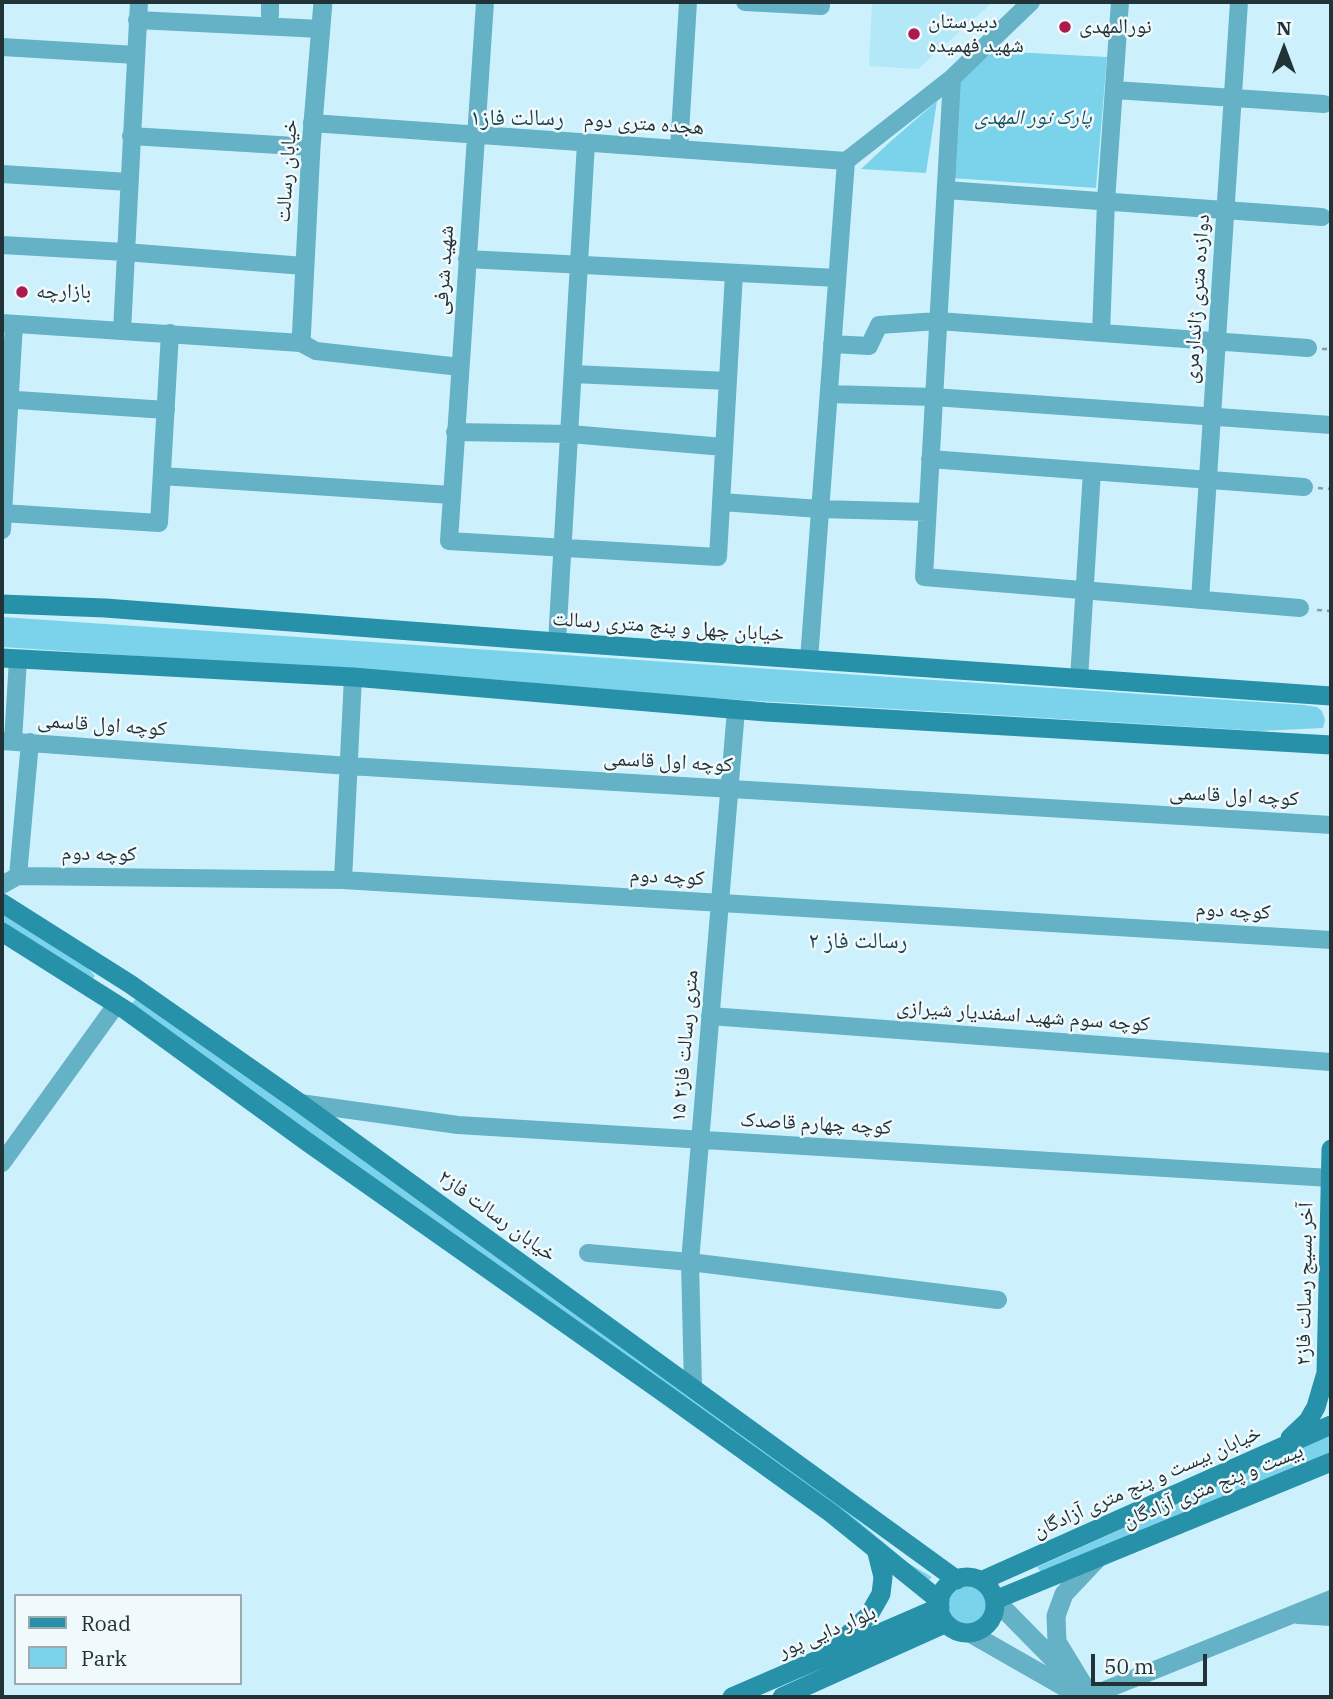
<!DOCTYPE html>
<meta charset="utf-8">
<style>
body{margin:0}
#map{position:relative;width:1333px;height:1699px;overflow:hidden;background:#cdf1fc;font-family:"IBM Plex Serif",serif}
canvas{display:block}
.frame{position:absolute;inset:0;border:4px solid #223338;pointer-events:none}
.legend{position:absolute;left:14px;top:1594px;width:228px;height:91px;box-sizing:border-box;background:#f0f9fc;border:2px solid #9eaaae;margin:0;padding:9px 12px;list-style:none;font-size:21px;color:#223338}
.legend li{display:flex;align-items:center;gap:14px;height:35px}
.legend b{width:35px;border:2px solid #9eaaae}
.north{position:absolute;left:1249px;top:14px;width:70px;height:70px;-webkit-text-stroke:5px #f0f9fc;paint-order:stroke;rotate:0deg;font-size:19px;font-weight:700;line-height:28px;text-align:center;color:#223338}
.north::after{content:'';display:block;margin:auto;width:24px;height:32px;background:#223338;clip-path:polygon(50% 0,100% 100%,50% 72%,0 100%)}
.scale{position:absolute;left:1091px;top:1654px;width:116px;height:32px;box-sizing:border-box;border:4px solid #223338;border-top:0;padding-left:9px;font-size:21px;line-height:24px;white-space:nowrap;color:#223338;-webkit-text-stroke:5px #f0f9fc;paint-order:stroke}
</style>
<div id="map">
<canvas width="1333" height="1699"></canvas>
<div class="frame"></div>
<ul class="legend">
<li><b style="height:9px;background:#2791a9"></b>Road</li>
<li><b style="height:19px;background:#7bd3eb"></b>Park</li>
</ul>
<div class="north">N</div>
<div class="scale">50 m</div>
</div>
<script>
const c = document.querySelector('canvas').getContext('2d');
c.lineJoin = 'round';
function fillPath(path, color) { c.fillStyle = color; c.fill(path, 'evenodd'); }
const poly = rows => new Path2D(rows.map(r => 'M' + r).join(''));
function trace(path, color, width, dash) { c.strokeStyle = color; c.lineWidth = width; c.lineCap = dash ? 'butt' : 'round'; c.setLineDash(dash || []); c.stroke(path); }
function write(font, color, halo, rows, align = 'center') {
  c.font = font + ' "IBM Plex Serif","Noto Naskh Arabic",serif'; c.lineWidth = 5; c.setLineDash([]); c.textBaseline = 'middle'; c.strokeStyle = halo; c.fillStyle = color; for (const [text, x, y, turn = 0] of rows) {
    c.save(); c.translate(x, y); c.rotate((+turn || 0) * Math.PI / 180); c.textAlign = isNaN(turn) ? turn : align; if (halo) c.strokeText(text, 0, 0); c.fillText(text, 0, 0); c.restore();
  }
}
const built = poly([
 [872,2,993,2,918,69,869,66]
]);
const green = poly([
 [994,51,1107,57,1096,188,951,178,957,82],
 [937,101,926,173,861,169,891,141],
 [2,617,1304,705,1317,707,1322,711,1325,720,1323,728,1261,731,608,692,515,681,2,647],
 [2,914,87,967,95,976,92,979,2,922],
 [137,998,218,1054,819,1488,908,1563,932,1577,927,1582,129,1006],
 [1331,1435,1331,1452,1041,1572,1037,1567],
 '943 1605a24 24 0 1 1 48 0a24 24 0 1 1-48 0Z'
]);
const path = poly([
 [1322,349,1331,349],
 [1318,488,1331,489],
 [1317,610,1331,611]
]);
const minor = poly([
 [485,2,449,541,718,557,734,273],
 [745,2,821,6,821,2],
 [270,15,270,2],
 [137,20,321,29],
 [2,47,136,55],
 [952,78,924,577,1300,608],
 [1115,90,1324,104],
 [312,123,846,161],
 [131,136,311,147],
 [679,149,688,2],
 [846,161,952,78,1031,2],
 [2,174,129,182],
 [946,190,1322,217],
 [2,245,125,252,304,266],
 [467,259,837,278],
 [2,323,301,343,316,351,460,367],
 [122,331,139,2],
 [1101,333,1106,201,1120,2],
 [832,344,869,346,879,325,938,321,1308,348],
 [573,374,728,381],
 [829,394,934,397,1331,425],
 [2,399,166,410],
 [455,432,570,434,724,447],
 [930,459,1304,487],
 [162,476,451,495],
 [721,502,820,509,927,512],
 [2,513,159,523,170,333],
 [2,530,14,324],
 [1200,600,1239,2],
 [557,642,586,143],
 [809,660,846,161],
 [1079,679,1092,471],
 [2,741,349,766,1331,825],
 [13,741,18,659],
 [18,876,30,742],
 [343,880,353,677],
 [2,885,18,876,343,880,1331,940],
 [710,1016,1331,1062],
 [300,1103,458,1125,1330,1178],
 [2,1163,116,1005],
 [588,1253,690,1262,998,1300],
 [693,1387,690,1262,736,710],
 [1298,1615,1331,1617],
 [1090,1696,1331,1599]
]);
const tertiary = poly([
 [301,343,311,147,323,2],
 [995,1600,1066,1672],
 [970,1633,1068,1689,1090,1696],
 [1090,1696,1057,1642,1056,1616,1064,1594,1099,1557]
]);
const secondary = poly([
 [2,604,105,608,557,642,1331,696],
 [2,658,353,677,766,712,1331,745],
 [2,903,130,984,300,1103,957,1580],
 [2,932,127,1011,306,1141,664,1393,831,1513,940,1601],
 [1290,1438,1308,1421,1316,1407,1326,1373,1331,1149],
 '939 1605a28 28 0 1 1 56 0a28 28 0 1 1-56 0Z',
 [981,1581,1331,1425],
 [995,1600,1331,1462],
 [832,1650,869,1615,881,1594,883,1577,876,1549],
 [732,1697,940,1607],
 [782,1697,942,1625,948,1625]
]);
const markers = [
 [1065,27,7,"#ab194d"],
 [914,34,7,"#ab194d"],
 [22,292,7,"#ab194d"]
];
const poiNames = [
 ["دبیرستان",928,22],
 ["شهید فهمیده",928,46],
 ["نورالمهدی",1079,27],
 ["بازارچه",36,292]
];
const parkNames = [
 ["پارک نور المهدی",1033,118]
];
const streetNames = [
 ["هجده متری دوم",644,124,4],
 ["خیابان رسالت",287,171,-86],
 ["شهید شرفی",444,270,-86],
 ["دوازده متری ژاندارمری",1197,299,-86],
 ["خیابان چهل و پنج متری رسالت",668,627,4],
 ["کوچه اول قاسمی",102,725,4],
 ["کوچه اول قاسمی",668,762,3],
 ["کوچه اول قاسمی",1234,796,3],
 ["کوچه دوم",99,854,1],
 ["کوچه دوم",667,877,3],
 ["کوچه دوم",1233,911,3],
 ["کوچه سوم شهید اسفندیار شیرازی",1023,1016,4],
 ["۱۵ متری رسالت فاز۲",685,1046,-85],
 ["کوچه چهارم قاصدک",816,1124,3],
 ["خیابان رسالت فاز۲",497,1216,36],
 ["آخر بسیج رسالت فاز۲",1305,1284,-89],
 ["خیابان بیست و پنج متری آزادگان",1147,1482,-24],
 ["بیست و پنج متری آزادگان",1213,1486,-22],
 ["بلوار دایی پور",827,1632,-23]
];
const neighbourhoodNames = [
 ["رسالت فاز۱",517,118],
 ["رسالت فاز ۲",858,941]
];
fillPath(built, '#b2e8f8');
fillPath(green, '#7bd3eb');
trace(path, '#849fa8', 2.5, [5, 5]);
trace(minor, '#65b1c6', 18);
trace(tertiary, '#65b1c6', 19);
trace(secondary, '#2791a9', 19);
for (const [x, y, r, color] of markers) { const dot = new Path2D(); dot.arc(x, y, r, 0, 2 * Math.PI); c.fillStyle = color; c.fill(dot); trace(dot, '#f0f9fc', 2.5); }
write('21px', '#223338', '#f0f9fc', poiNames, 'left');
write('italic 21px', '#1b525f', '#f0f9fc', parkNames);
write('21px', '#223338', '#f0f9fc', streetNames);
write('23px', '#1c4651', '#f0f9fc', neighbourhoodNames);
</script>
